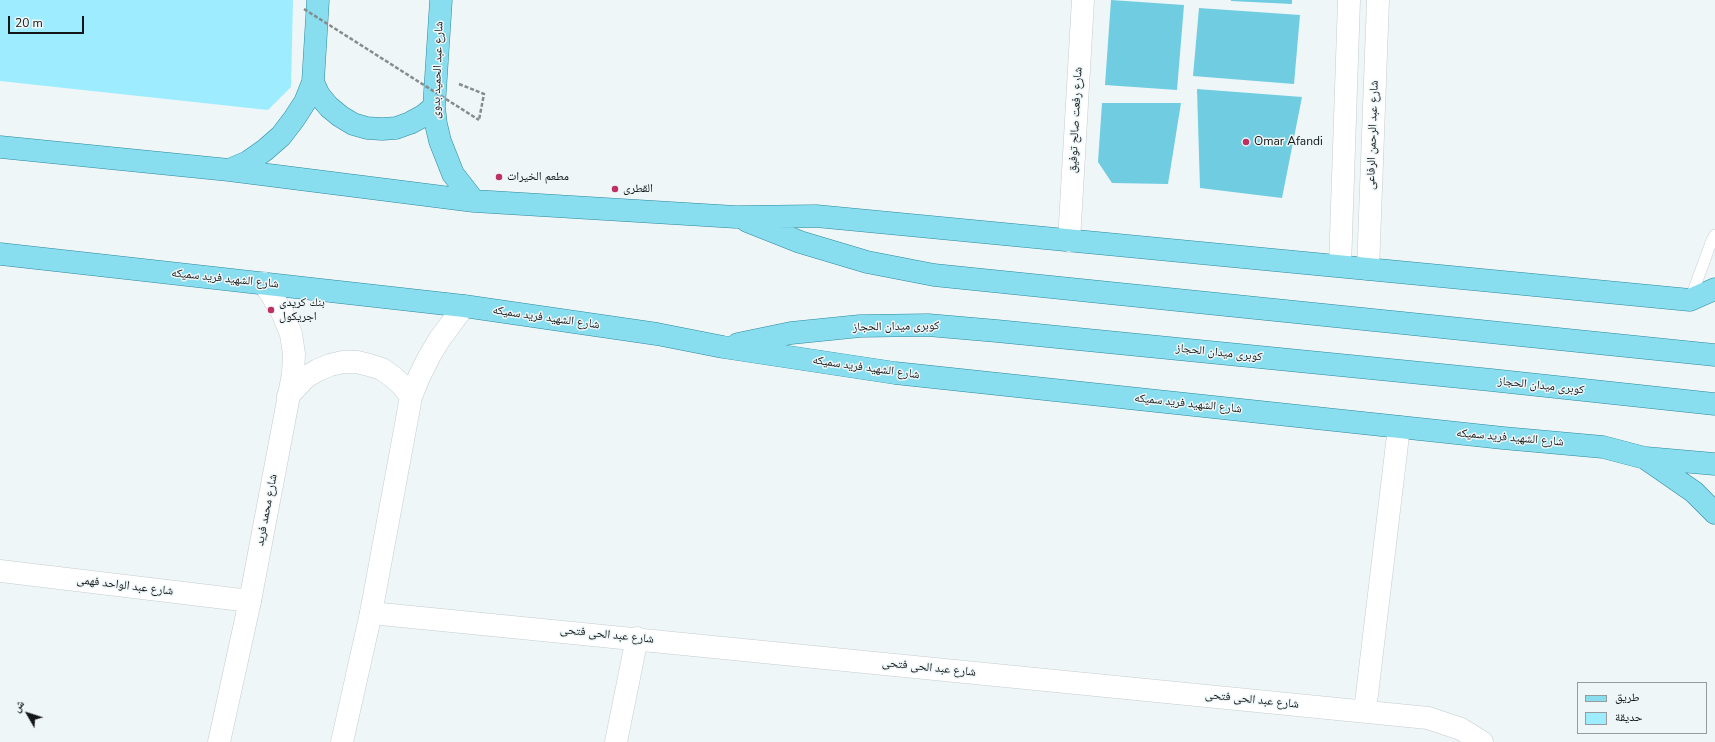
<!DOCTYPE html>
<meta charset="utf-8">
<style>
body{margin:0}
#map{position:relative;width:1715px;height:742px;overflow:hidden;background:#eef6f8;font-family:"Nunito Sans","Noto Naskh Arabic",sans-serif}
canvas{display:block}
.legend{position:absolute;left:1577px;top:682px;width:130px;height:52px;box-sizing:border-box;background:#eef6f8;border:1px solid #969c9e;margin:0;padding:5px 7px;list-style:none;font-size:12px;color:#131617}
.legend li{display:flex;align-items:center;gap:8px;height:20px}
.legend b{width:20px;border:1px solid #969c9e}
.north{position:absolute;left:8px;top:694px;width:40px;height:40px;-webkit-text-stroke:3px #eef6f8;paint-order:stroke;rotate:309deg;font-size:11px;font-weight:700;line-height:16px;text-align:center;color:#131617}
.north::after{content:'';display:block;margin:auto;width:14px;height:18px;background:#131617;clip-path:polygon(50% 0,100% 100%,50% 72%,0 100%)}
.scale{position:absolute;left:8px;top:16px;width:76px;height:18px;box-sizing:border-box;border:2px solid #131617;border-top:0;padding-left:5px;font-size:12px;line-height:14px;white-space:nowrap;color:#131617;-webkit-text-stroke:3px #eef6f8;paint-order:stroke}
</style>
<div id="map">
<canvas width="1715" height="742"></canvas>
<ul class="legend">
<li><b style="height:5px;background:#88ddef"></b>طريق</li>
<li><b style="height:11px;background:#9decff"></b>حديقة</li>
</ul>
<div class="north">ش</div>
<div class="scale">20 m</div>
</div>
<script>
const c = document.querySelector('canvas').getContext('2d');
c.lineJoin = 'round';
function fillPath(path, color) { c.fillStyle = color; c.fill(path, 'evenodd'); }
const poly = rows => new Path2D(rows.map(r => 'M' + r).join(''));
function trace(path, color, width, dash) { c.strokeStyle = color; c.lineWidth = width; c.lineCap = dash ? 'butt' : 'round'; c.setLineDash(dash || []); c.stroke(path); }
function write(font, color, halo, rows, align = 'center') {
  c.font = font + ' "Nunito Sans","Noto Naskh Arabic",sans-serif'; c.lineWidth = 3; c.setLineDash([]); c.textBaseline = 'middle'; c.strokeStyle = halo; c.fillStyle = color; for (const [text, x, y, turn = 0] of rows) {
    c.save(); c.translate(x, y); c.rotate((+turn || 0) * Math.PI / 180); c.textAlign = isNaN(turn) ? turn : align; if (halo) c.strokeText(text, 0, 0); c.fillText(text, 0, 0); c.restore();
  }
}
const green = poly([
 [0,0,293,0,291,87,268,110,0,81]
]);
const building = poly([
 [1111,0,1184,5,1177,90,1105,85],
 [1231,0,1292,0,1292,4,1231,1],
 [1199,8,1300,15,1294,84,1193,76],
 [1197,89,1302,97,1282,198,1200,188],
 [1102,103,1181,103,1168,184,1112,183,1098,162]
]);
const path = poly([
 [459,84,484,94,479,120]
]);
const service = poly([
 [1690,300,1712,240,1715,235]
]);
const minor = poly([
 [1069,241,1083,0],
 [1340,266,1349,0],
 [1368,269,1378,0],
 [0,571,250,601],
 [371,613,1428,718,1461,729,1482,742],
 [1365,711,1399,427],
 [616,742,637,638]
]);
const secondary = poly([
 [288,396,306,377,318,370,330,365,343,362,357,362,369,365,382,369,393,377,403,386,411,397],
 [219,742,250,601,293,374,294,354,291,334,282,312,264,283],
 [342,742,371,613,411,397,419,377,429,357,439,340,464,306]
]);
const primary = poly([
 [441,0,434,107,436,124,440,141,453,174,474,201],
 [313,82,319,95,329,107,340,116,353,124,367,128,382,129,396,128,410,123,423,116,434,107],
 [0,147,229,170,474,201,736,217,816,216,1690,300,1715,289],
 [229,170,248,162,265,150,281,136,294,119,305,102,313,82,318,0],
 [747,221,800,242,867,262,934,275,1715,355],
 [0,254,464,306,657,334,723,347,895,373,1503,438,1603,447,1645,458,1694,492,1715,513],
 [738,344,791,333,860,326,928,325,997,331,1491,380,1715,404],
 [1646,458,1715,464]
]);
const pathBridge = poly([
 [304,9,479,120]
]);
const markers = [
 [1246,142,4,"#bd3061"],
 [499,177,4,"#bd3061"],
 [615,189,4,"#bd3061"],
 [271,310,4,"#bd3061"]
];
const streetNames = [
 ["شارع عبد الحميد بدوى",438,70,-88],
 ["شارع رفعت صالح توفيق",1076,120,-87],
 ["شارع عبد الرحمن الرفاعى",1373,135,-88],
 ["شارع الشهيد فريد سميكه",225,279,6],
 ["شارع الشهيد فريد سميكه",546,318,8],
 ["كوبرى ميدان الحجاز",896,327,-1],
 ["كوبرى ميدان الحجاز",1219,353,6],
 ["شارع الشهيد فريد سميكه",866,368,8],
 ["كوبرى ميدان الحجاز",1541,386,6],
 ["شارع الشهيد فريد سميكه",1188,404,6],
 ["شارع الشهيد فريد سميكه",1510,438,5],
 ["شارع محمد فريد",267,510,-79],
 ["شارع عبد الواحد فهمى",125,586,7],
 ["شارع عبد الحى فتحى",607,635,6],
 ["شارع عبد الحى فتحى",929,668,6],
 ["شارع عبد الحى فتحى",1252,700,6]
];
const poiNames = [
 ["Omar Afandi",1254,142],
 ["مطعم الخيرات",507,177],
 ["القطرى",623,189],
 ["بنك كريدى",279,303],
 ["اجريكول",279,317]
];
fillPath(green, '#9decff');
fillPath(building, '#6fcce1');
trace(service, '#c5ccce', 12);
trace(minor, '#c5ccce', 23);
trace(secondary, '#c5ccce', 23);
trace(primary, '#2c899d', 23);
trace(path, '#868c8d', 2.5, [4, 2]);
trace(service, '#fff', 11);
trace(minor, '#fff', 22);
trace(secondary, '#fff', 22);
trace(primary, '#88ddef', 22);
trace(pathBridge, '#868c8d', 2.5, [4, 2]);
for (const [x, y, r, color] of markers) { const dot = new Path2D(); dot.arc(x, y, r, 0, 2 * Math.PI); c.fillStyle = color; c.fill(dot); trace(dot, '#eef6f8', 1.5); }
write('12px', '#131617', '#eef6f8', streetNames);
write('12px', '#131617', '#eef6f8', poiNames, 'left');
</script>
